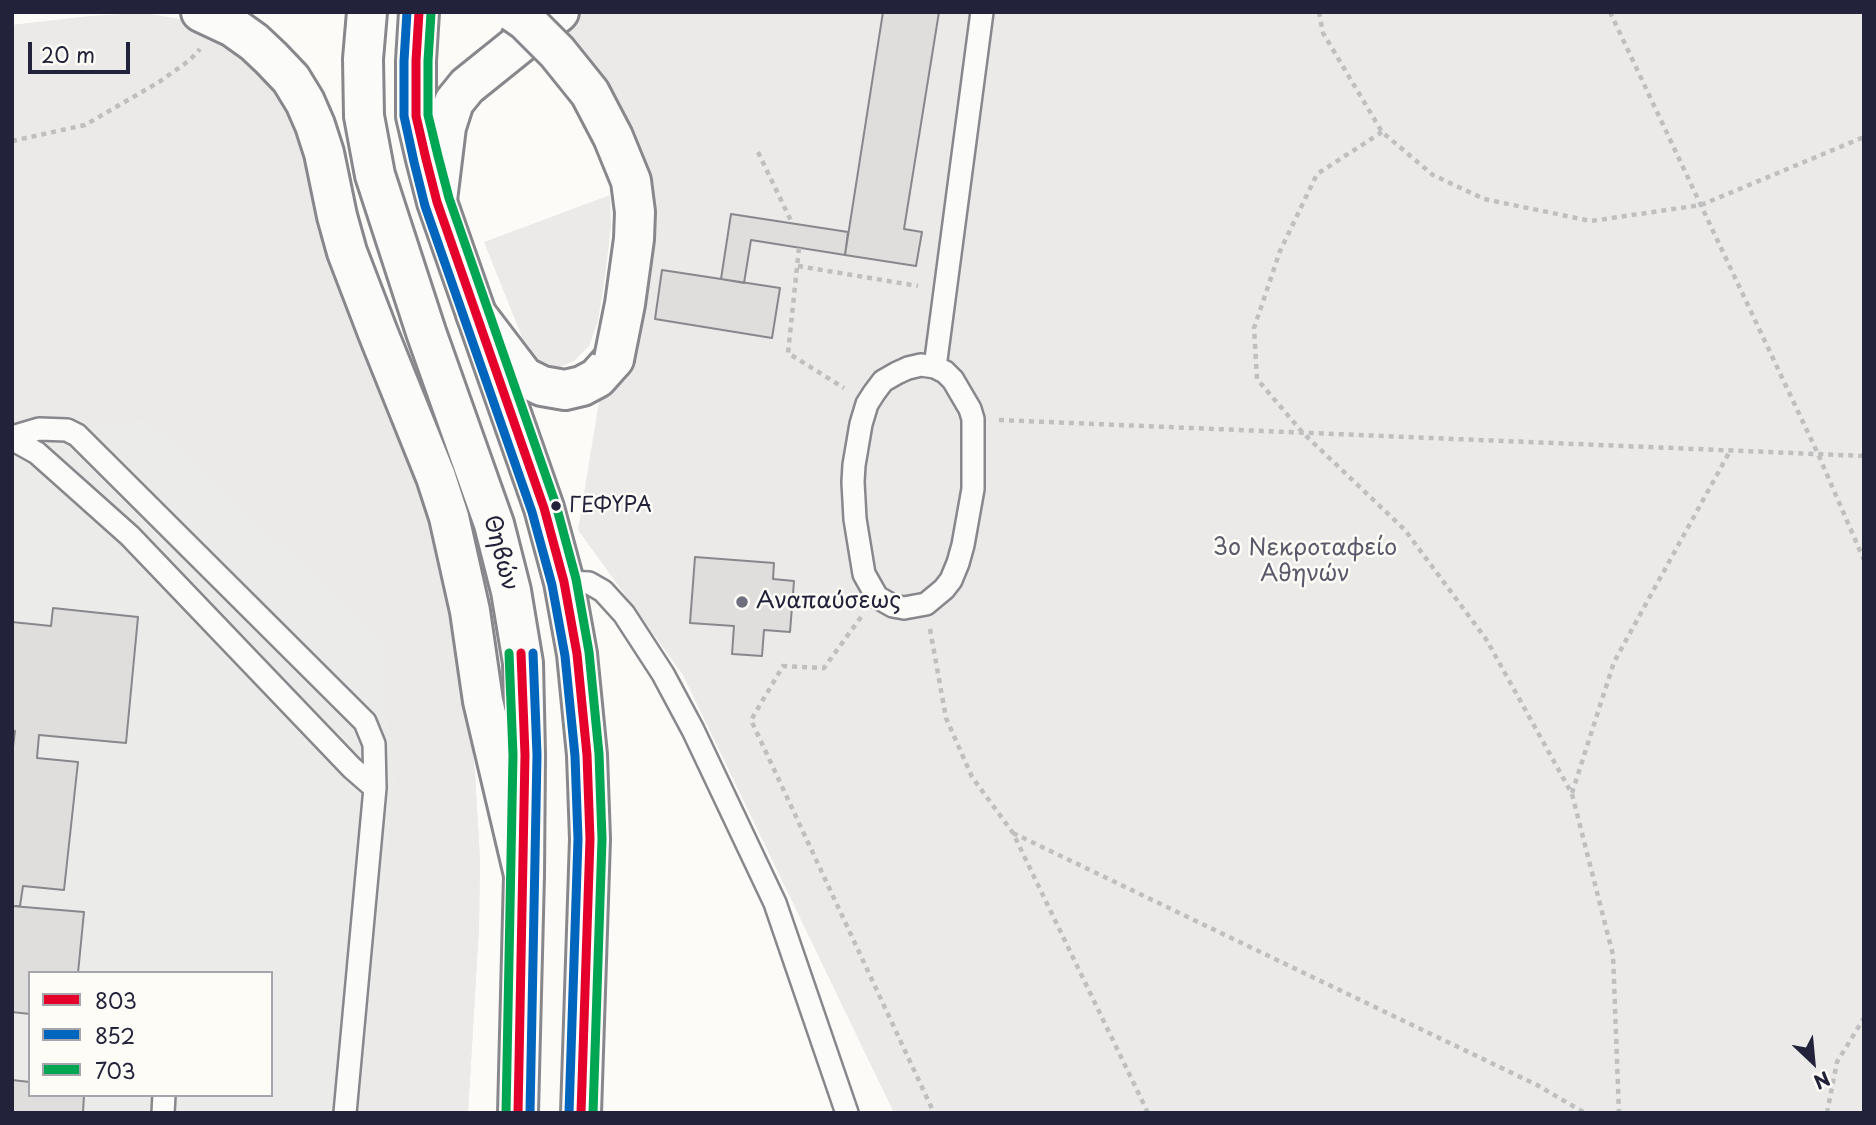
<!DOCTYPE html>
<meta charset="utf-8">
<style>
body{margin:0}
#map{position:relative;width:1876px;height:1125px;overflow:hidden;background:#fcfbf8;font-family:"Playpen Sans",sans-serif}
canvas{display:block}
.frame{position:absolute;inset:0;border:14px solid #22223b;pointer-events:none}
.legend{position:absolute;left:28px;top:971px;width:245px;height:126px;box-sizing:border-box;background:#fdfcf7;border:2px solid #a5a5ac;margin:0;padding:9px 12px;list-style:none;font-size:21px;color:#22223b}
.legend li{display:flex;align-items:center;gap:14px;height:35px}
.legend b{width:35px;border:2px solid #a5a5ac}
.north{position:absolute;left:1778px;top:1027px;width:70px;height:70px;-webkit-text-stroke:5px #fdfcf7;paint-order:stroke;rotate:154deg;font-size:19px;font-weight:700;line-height:28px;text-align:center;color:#22223b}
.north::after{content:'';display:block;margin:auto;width:24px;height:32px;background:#22223b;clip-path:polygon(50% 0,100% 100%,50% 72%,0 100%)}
.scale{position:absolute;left:28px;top:42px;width:102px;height:32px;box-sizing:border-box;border:4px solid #22223b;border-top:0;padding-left:9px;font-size:21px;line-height:24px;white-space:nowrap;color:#22223b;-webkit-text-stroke:5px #fdfcf7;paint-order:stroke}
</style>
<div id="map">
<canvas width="1876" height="1125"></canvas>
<div class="frame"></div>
<ul class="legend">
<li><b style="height:9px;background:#e4002b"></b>803</li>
<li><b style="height:9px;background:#0065bd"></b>852</li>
<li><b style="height:9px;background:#00a651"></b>703</li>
</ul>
<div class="north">N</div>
<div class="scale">20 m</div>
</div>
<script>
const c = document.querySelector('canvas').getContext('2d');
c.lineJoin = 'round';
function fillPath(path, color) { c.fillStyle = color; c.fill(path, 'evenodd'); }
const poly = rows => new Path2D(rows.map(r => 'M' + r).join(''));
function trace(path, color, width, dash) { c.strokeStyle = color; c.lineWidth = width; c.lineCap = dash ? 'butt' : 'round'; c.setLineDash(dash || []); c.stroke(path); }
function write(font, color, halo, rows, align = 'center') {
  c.font = font + ' "Playpen Sans",sans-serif'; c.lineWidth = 5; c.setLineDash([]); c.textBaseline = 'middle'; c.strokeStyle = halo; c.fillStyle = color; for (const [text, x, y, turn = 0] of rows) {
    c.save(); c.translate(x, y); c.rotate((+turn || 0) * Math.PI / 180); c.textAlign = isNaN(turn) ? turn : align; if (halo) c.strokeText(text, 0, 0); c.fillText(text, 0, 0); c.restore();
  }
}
const built = poly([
 [145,13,184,20,468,709,475,774,480,859,479,927,468,1113,12,1113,12,25,91,16],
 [30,973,271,973,271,1095,30,1095]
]);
const green = poly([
 [584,12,1864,12,1864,1113,894,1113,683,675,578,530,599,402,625,380,630,359,646,178,638,146,621,104,608,83,562,30],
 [145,13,184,20,209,30,227,40,273,85,301,130,351,304,438,537,468,709,475,774,480,859,479,927,468,1113,359,1113,385,863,395,781,386,711,382,641,188,455,147,421,12,426,12,25,91,16],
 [610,195,611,227,605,276,598,321,589,346,574,361,558,368,542,369,534,361,526,347,484,242]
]);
const building = poly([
 [883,12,939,12,904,229,922,232,916,266,845,255,883,12],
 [731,214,848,232,845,255,751,240,744,283,721,279,731,214],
 [662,270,780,288,772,338,655,319,662,270],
 [695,557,774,563,773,579,794,581,790,632,764,630,762,656,732,654,734,626,690,623,695,557],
 [53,608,138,617,126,743,39,735,37,758,78,762,64,890,23,886,20,906,12,906,12,755,15,731,12,730,12,622,51,626,53,608],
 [12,906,84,912,78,973,30,973,30,1014,12,1012,12,906],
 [12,1080,30,1082,30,1095,84,1095,83,1113,12,1113,12,1080]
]);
const path = poly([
 [1319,12,1323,33,1382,132,1433,175,1484,199,1591,221,1701,205,1864,137],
 [1610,12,1818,454,1864,560],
 [1382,132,1317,174,1280,251,1254,328,1257,379,1303,433,1405,530,1486,639,1572,794,1613,955,1619,1113],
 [12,141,85,125,159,82,190,60,200,49],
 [758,152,792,223],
 [799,248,788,353,844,388],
 [798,266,918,286],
 [999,420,1864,456],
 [861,617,824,668,783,666,751,720,934,1113],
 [930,629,946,718,972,777,1013,833,1148,1113],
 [1572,793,1614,662,1730,451],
 [1013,833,1537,1085,1585,1113],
 [1827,1113,1837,1062,1864,1018]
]);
const service = poly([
 [921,365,935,367,945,372,953,380,970,409,973,419,973,489,963,545,958,563,951,580,944,589,926,604,904,608,893,606,877,597,864,574,855,519,853,482,854,465,861,424,867,404,874,393,883,381,897,373,908,368,921,365],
 [935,367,982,12],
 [12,437,39,429,67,430,77,435,365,722,374,744,375,788,345,1113],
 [12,439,37,453,130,536,352,768,375,788],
 [564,582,589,583,603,591,624,614,663,674,693,730,775,903,847,1113],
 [163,1113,164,1095]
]);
const tertiary = poly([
 [437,200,446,127,454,102,467,86,559,12]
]);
const secondary = poly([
 [367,12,363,59,364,116,375,175,426,332,494,524,511,591,523,663,525,755,524,875,518,1113],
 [419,12,416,61,416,116,426,159,437,202,544,508,564,582,577,654,587,755,590,839,581,1113]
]);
const primary = poly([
 [201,12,233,27,254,42,271,58,291,79,305,102,315,125,324,153,337,216,347,252,378,333,436,477,449,517,470,611,483,701,524,875],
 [476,314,524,377,542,386,565,390,582,386,597,378,614,359]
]);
const primaryBridge = poly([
 [513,12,526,21,557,52,590,93,613,137,631,181,635,212,634,239,625,304,614,359]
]);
const bus1 = poly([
 [419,12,416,61,416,116,426,159,437,202,544,508,564,582,577,654,587,755,590,839,581,1113],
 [518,1113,525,755,521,653]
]);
const bus2 = poly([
 [407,12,404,61,404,116,414,162,425,206,532,512,552,585,565,656,575,756,578,839,569,1113],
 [530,1113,537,755,533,653]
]);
const bus3 = poly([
 [431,13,428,61,428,115,438,156,449,198,556,505,576,579,589,652,599,754,602,839,593,1113],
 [506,1113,513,755,509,653]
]);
const markers = [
 [556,506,6,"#22223b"],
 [742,602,7,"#6e6e7d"]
];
const busNames = [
 ["ΓΕΦΥΡΑ",569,506]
];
const parkNames = [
 ["3ο Νεκροταφείο",1305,549],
 ["Αθηνών",1305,575]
];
const streetNames = [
 ["Θηβών",500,553,75]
];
const poiNames = [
 ["Αναπαύσεως",756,602]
];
fillPath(built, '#ebebe9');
fillPath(green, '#ebeae8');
fillPath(building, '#dfdedd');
trace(building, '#88888c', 2);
trace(service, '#88888c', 26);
trace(tertiary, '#88888c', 44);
trace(secondary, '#88888c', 44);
trace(primary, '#88888c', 44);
trace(path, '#bfbfc0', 4.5, [5, 5]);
trace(service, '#fbfbf9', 21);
trace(tertiary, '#fbfbf9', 38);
trace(secondary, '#fbfbf9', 38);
trace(primary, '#fbfbf9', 38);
trace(primaryBridge, '#88888c', 44, []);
trace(primaryBridge, '#fbfbf9', 38);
trace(bus1, '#e4002b', 9);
trace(bus2, '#0065bd', 9);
trace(bus3, '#00a651', 9);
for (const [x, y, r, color] of markers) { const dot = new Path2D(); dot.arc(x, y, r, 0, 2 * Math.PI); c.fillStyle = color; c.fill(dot); trace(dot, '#fdfcf7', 2.5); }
write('21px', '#22223b', '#fdfcf7', busNames, 'left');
write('23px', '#5a5a6b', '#fdfcf7', parkNames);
write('23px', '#22223b', '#fdfcf7', streetNames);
write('23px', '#22223b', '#fdfcf7', poiNames, 'left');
</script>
